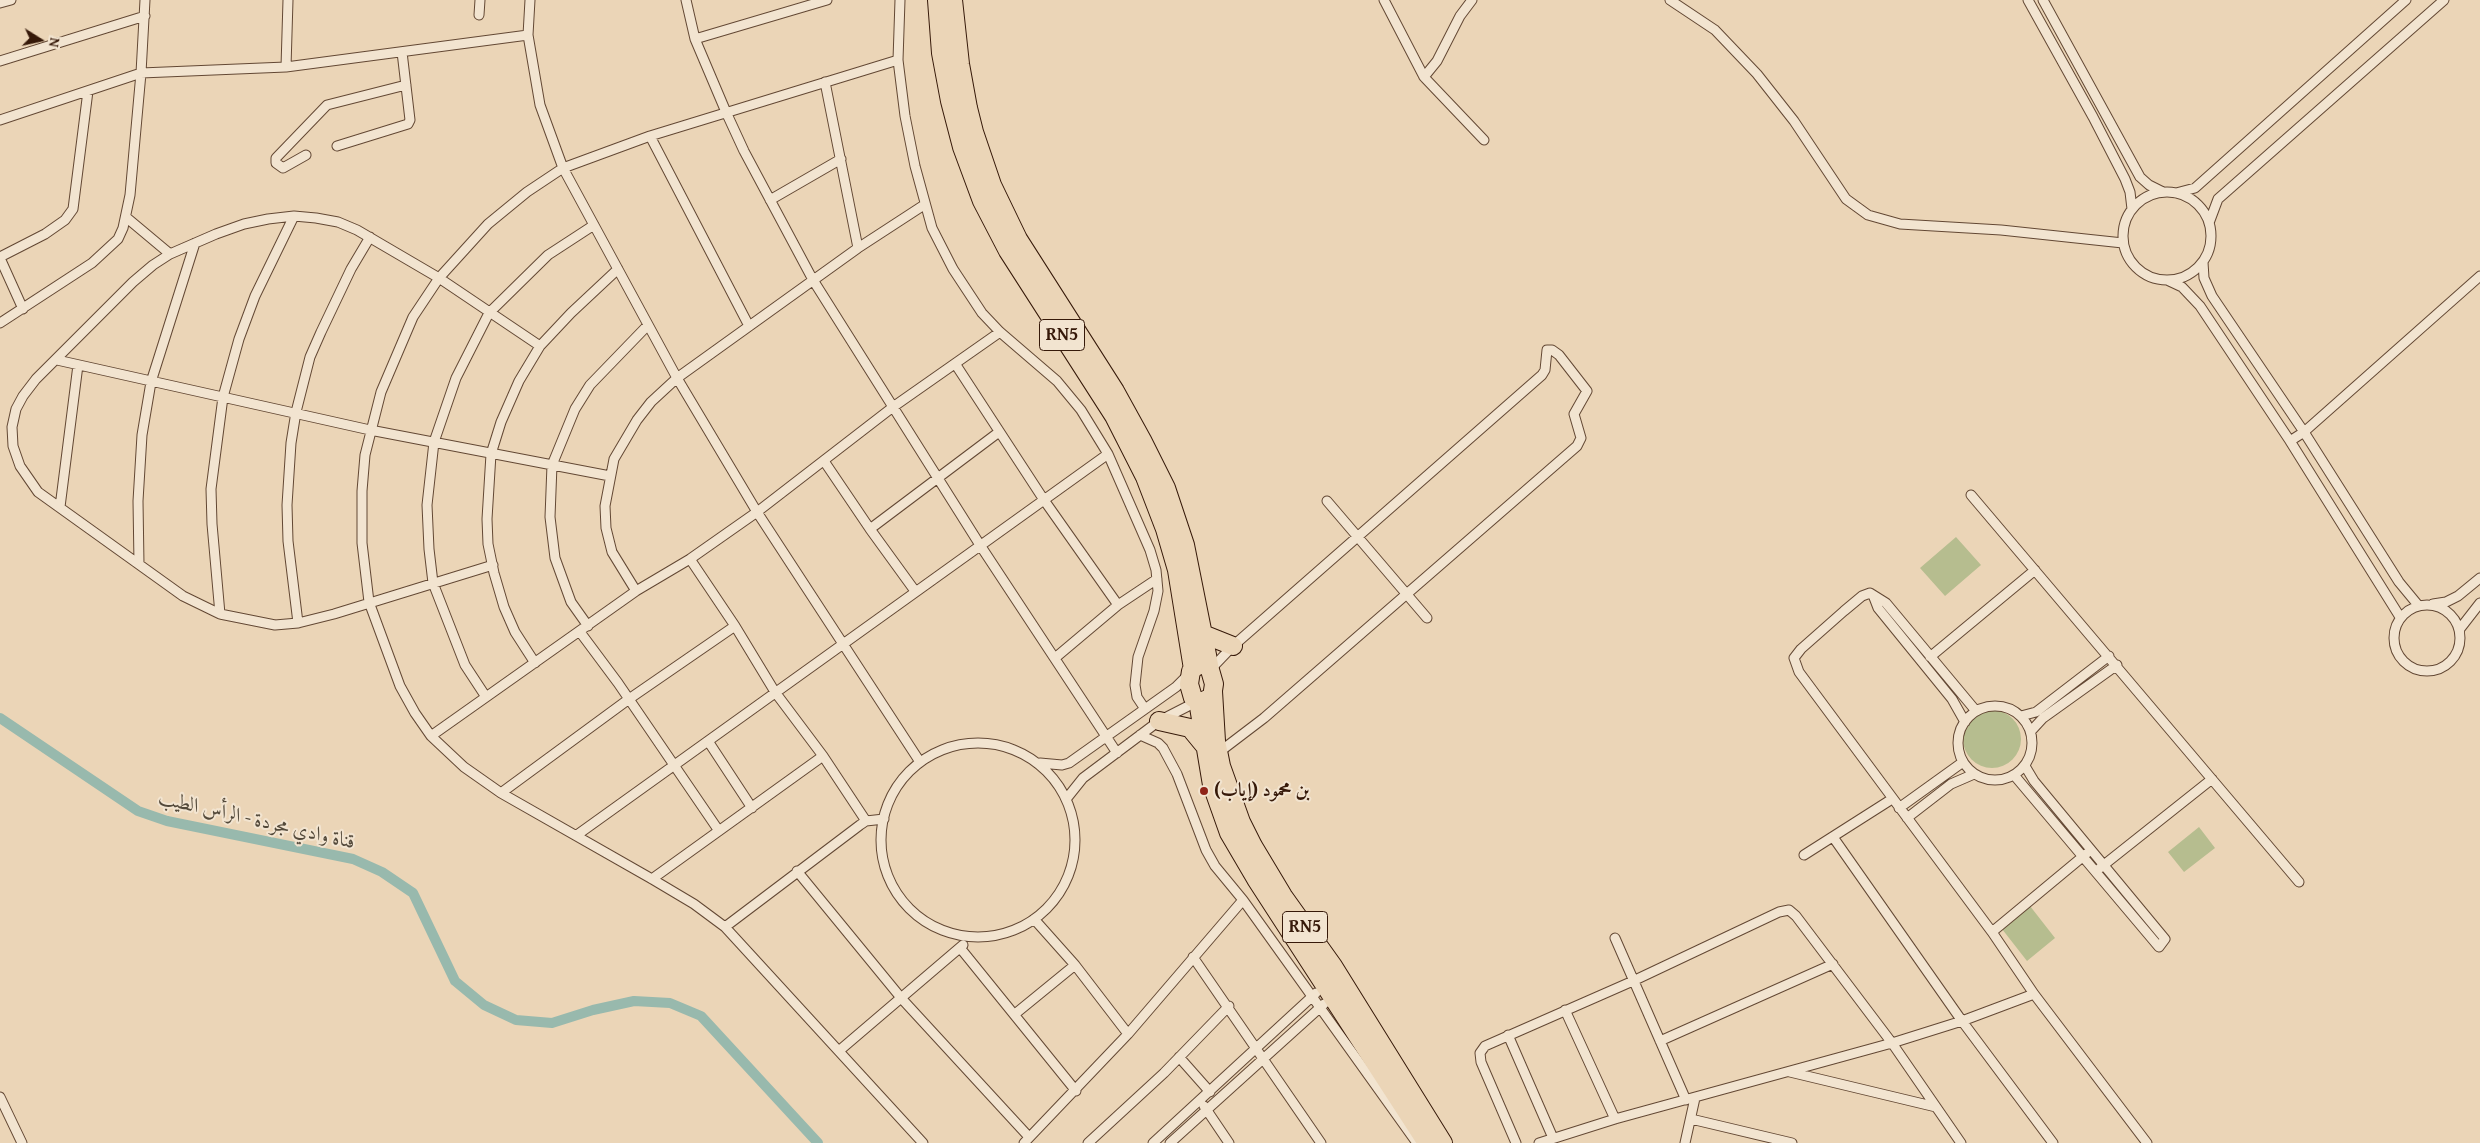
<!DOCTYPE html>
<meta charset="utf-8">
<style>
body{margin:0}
#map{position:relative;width:2480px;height:1143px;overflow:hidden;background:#ebd5b7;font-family:"Gentium Book Plus",serif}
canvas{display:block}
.north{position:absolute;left:15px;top:15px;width:50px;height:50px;-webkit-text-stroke:4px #f2e4d0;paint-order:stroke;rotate:100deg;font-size:14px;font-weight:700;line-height:20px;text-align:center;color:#361909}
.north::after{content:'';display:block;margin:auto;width:18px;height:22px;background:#361909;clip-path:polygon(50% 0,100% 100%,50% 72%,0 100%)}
</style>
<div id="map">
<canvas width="2480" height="1143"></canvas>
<div class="north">N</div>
</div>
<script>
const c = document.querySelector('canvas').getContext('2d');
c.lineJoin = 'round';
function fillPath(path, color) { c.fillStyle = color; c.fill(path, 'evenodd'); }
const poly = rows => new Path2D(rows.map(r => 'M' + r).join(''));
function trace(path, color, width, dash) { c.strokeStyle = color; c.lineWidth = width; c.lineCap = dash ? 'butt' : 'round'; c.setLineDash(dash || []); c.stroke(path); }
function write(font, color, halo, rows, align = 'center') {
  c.font = font + ' "Gentium Book Plus",Amiri,serif'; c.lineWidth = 4; c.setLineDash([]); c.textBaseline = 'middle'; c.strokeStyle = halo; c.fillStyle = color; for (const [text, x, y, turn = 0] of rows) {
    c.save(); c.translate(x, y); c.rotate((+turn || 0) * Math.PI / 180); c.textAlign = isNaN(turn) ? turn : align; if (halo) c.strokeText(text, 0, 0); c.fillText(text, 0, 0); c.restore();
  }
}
const green = poly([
 [1956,537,1981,565,1945,596,1920,568],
 '1963 739a29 29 0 1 1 58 0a29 29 0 1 1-58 0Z',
 [2199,827,2215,848,2184,872,2168,852],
 [2030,906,2055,938,2027,961,2002,929]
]);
const canal = poly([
 [0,718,138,811,167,821,353,859,382,872,413,893,455,981,484,1005,516,1020,552,1023,593,1010,634,1001,670,1003,701,1016,818,1143]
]);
const street = poly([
 [530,0,528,35,540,105,563,168,677,378,757,512,920,762],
 [686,0,695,39,726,112,744,151,813,280,980,545,1117,753],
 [900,0,898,60,905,116,915,166,932,228,953,269,982,313,1000,332,1057,381,1081,410,1108,454,1150,550,1156,570,1158,591,1154,611,1138,657,1135,685,1137,697,1145,709],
 [1384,0,1424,77],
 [1472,0,1460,16,1437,61,1424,77,1484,140],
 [1670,0,1715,30,1757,74,1794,121,1846,199,1868,215,1900,224,2001,230,2123,243],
 [2028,0,2093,117,2125,179,2130,192,2132,209],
 [2043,0,2140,177,2149,185,2163,192],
 [0,3,11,0],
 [479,15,480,0],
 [695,39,827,0],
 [0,61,145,16],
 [286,67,288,0],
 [825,82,858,248],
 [0,120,141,73,286,67,528,35],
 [650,136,749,326],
 [337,146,408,124,410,120,402,52],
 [306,155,283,168,276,163,276,158,327,105,406,85],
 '2123 236a44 44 0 1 1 88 0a44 44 0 1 1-88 0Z',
 [2176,193,2195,188,2406,0],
 [770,200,841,159],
 [127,218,170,254],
 [2209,223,2218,199,2444,0],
 [0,257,45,234,65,220,73,209,88,91],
 [0,258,23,309],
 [2203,262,2204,278,2212,296,2304,432,2399,582,2418,605],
 [2167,280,2182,287,2200,306,2290,441,2400,617],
 [0,323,92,263,118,239,123,228,130,195,141,73,145,0],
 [57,360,370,430,610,476],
 [956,365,1044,500,1118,605],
 [2290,441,2304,432,2480,276],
 [824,461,870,529,999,432],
 [1971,495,2299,882],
 [1327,501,1427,618],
 [60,507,78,365],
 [870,529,915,591],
 [690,559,735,626,775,692,823,756,866,821],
 [139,564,138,501,142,435,151,382,195,243],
 [493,565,334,614,298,623,275,625,220,614,183,596,38,492,20,466,13,446,12,427,16,409,23,396,36,379,133,282,153,265,170,254,216,234,244,224,268,219,294,216,316,218,338,222,357,230,439,278,540,346],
 [636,591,612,552,606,528,605,506,614,459,637,420,651,402,677,378,858,248,924,205],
 [1873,595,1878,608,1952,699,1965,722],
 [2433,604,2446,602,2458,596,2480,578],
 '2394 638a33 33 0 1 1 66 0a33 33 0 1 1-66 0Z',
 [220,614,212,524,211,489,223,397,239,339,255,296,294,216],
 [298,623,288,541,287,505,291,443,296,412,310,357,321,332,351,269,370,237],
 [588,626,571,602,555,558,550,517,552,465,575,409,590,385,648,325],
 [2459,630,2480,603],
 [580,632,618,683,719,831],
 [1930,657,2035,570],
 [1055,658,1118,605,1157,579],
 [535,663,515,632,504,607,494,573,488,544,487,519,491,454,501,422,519,381,540,346,571,313,618,269],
 [1210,670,1233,646,1542,375,1545,370,1547,350,1552,350,1559,355,1587,391,1574,414,1581,438,1577,446,1264,718,1218,753],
 [486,697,465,665,433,583,429,549,427,505,434,442,456,378,489,313,548,255,594,225],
 '1958 743a37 37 0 1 1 74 0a37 37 0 1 1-74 0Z',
 [1976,711,1886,603,1870,593,1862,596,1844,611,1801,649,1794,658,1799,672,1992,932,2034,994,2147,1143],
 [2021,716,2036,712,2109,656],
 [2031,731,2043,718,2117,665],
 [431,736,636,591,690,559,757,512,893,407,1000,332],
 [708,741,752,808],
 '881 840a97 97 0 1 1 194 0a97 97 0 1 1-194 0Z',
 [1040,763,1062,765,1069,763,1176,687,1188,675],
 [2014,775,2159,947,2165,939,2034,781,2025,766],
 [501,793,629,699,735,626],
 [1067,798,1083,778,1159,721,1198,701],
 [1899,808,1963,762],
 [1907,818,1951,784,1974,774],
 [884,819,866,821,860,825,725,927,923,1143],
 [577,835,1108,454],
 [1833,837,1962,1021,2053,1143],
 [1804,855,1892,799],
 [2100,868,2212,779],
 [797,871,902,999,1029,1137],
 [652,879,823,756],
 [1243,900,1417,1143],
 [1034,919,1075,965,1128,1034],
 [725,927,694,904,652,879,501,793,464,767,431,736,415,713,400,686,369,602,362,543,362,491,365,455,381,392,413,317,439,278,488,224,527,192,563,168,650,136,898,60],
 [1992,932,2086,854],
 [1615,938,1686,1100],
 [961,949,1076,1091],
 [1193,957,1321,1143],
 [1565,1010,1615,1119],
 [1015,1014,1075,965],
 [1508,1035,1553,1138],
 [1660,1041,1833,964],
 [840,1050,963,945],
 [1179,1057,1210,1092],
 [1790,1072,1936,1107],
 [0,1097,22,1143],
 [1204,1106,1229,1143],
 [1691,1119,1792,1143],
 [1024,1143,1128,1034,1243,900,1215,866,1206,850,1177,774,1163,748,1158,743,1140,735],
 [1088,1143,1164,1073,1229,1006],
 [1153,1143,1316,993],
 [1170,1143,1324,1004],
 [1516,1143,1481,1062,1480,1053,1485,1046,1633,981,1779,912,1789,910,1796,916,1892,1043,1961,1143],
 [1539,1143,1615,1119,1892,1043,1962,1021,2034,994],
 [1685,1143,1695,1098]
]);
const highway = poly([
 [937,0,941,53,950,101,962,147,982,201,1008,251,1114,416,1145,477,1165,529,1177,570,1193,669],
 [953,0,960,64,968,108,974,132,992,185,1018,239,1115,391,1142,440,1166,488,1185,545,1210,670],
 [1203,634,1233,646],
 [1199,664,1205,665,1210,670,1214,684,1212,697,1201,702,1193,698,1189,684,1191,671,1199,664],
 [1213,691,1216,741,1221,766,1241,822,1253,846,1283,896,1333,966,1443,1143],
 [1198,701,1212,785,1229,833,1256,879,1427,1143],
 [1159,721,1190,728,1204,745]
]);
const markers = [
 [1204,791,5,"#8f2418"]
];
const shields = [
 [1062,335,45],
 [1305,927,45]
];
const shieldNames = [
 ["RN5",1062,335],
 ["RN5",1305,927]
];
const poiNames = [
 ["بن محمود (إياب)",1214,791]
];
const waterNames = [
 ["قناة وادي مجردة - الرأس الطيب",257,821,13]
];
fillPath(green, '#b6bd8f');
trace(canal, '#98b9ad', 10);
trace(street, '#634834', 11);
trace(highway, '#361909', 20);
trace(street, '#f2e4d0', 9);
trace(highway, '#ebd5b7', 18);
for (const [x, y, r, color] of markers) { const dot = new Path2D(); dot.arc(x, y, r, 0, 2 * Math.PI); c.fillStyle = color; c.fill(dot); trace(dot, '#f2e4d0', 2); }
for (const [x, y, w] of shields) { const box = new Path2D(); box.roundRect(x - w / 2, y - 15.5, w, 31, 4); c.fillStyle = '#f2e4d0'; c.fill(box); trace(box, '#361909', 1); }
write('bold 18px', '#361909', null, shieldNames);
write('bold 19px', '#361909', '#f2e4d0', poiNames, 'left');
write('italic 20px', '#53493a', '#f2e4d0', waterNames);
</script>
